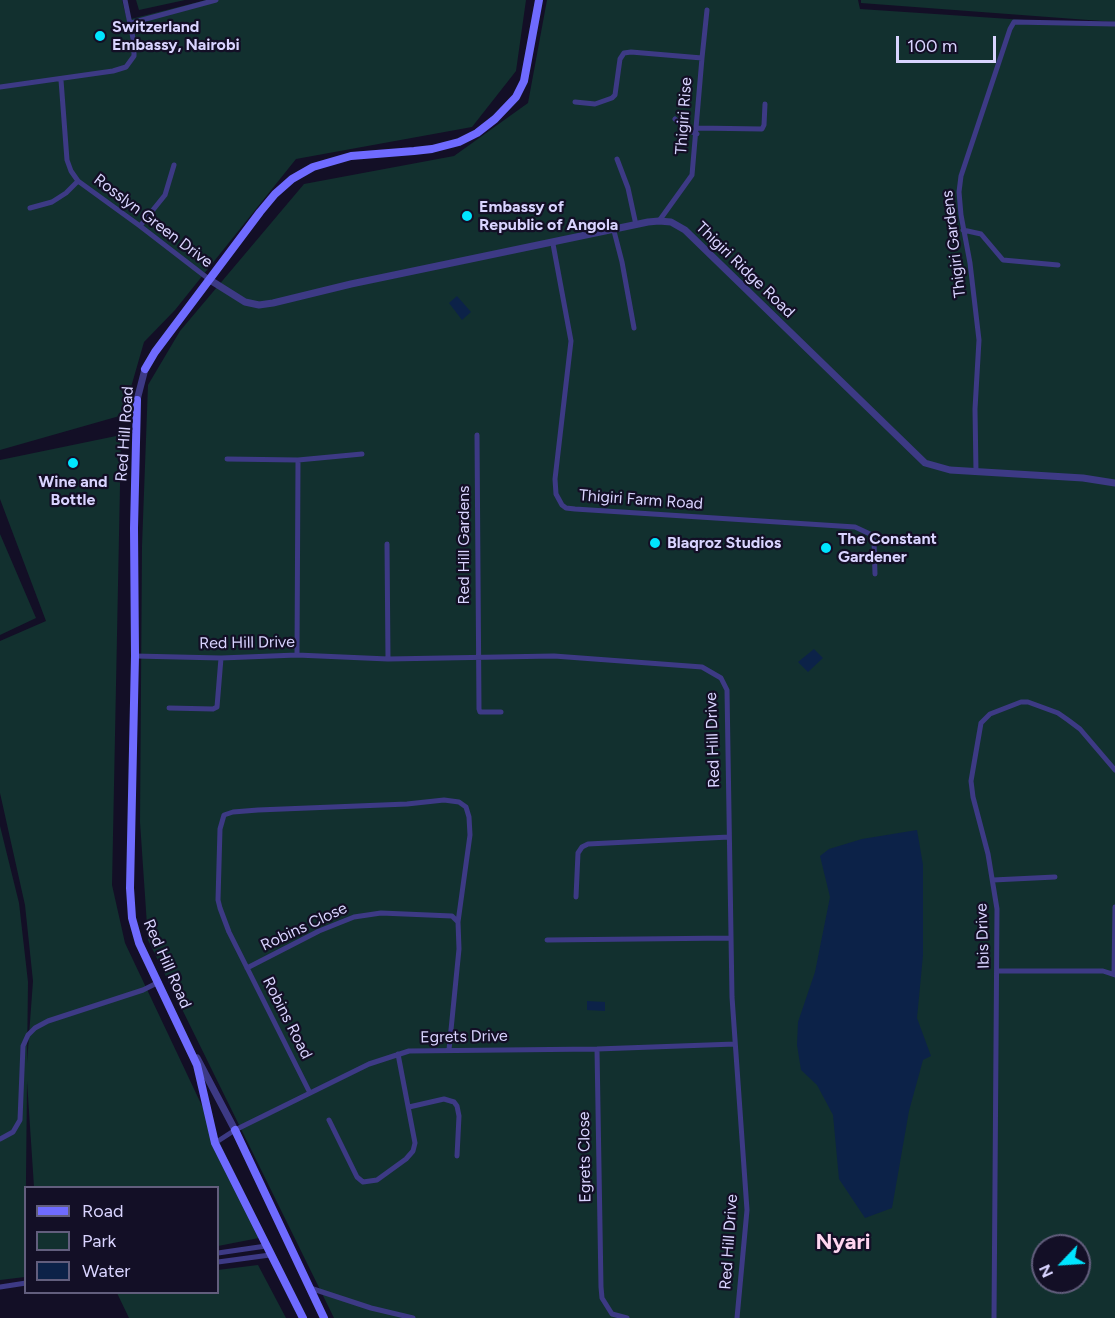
<!DOCTYPE html>
<style>
body{margin:0}
#map{position:relative;width:1115px;height:1318px;overflow:hidden;background:#130f26;font-family:Figtree,sans-serif}
canvas{display:block}
.legend{position:absolute;left:24px;top:1186px;width:195px;height:108px;box-sizing:border-box;background:#130f26;border:2px solid #625e7d;margin:0;padding:8px 10px;list-style:none;font-size:18px;color:#d9d4ff}
.legend li{display:flex;align-items:center;gap:12px;height:30px}
.legend b{width:30px;border:2px solid #625e7d}
.north{position:absolute;left:1031px;top:1234px;width:60px;height:60px;box-sizing:border-box;background:#130f26;border:2px solid #625e7d;border-radius:50%;rotate:245deg;font-size:16px;font-weight:700;line-height:24px;text-align:center;color:#d9d4ff}
.north::after{content:'';display:block;margin:auto;width:21px;height:27px;background:#00e5ff;clip-path:polygon(50% 0,100% 100%,50% 72%,0 100%)}
.scale{position:absolute;left:896px;top:36px;width:100px;height:27px;box-sizing:border-box;border:3px solid #d9d4ff;border-top:0;padding-left:8px;font-size:18px;line-height:21px;white-space:nowrap;color:#d9d4ff;-webkit-text-stroke:4px #130f26;paint-order:stroke}
</style>
<div id="map">
<canvas width="1115" height="1318"></canvas>
<ul class="legend">
<li><b style="height:8px;background:#6f6bff"></b>Road</li>
<li><b style="height:16px;background:#12302f"></b>Park</li>
<li><b style="height:16px;background:#0c2248"></b>Water</li>
</ul>
<div class="north">N</div>
<div class="scale">100 m</div>
</div>
<script>
const c = document.querySelector('canvas').getContext('2d');
c.lineJoin = 'round';
function fillPath(path, color) { c.fillStyle = color; c.fill(path, 'evenodd'); }
const poly = rows => new Path2D(rows.map(r => 'M' + r).join(''));
function trace(path, color, width, dash) { c.strokeStyle = color; c.lineWidth = width; c.lineCap = dash ? 'butt' : 'round'; c.setLineDash(dash || []); c.stroke(path); }
function write(font, color, halo, rows, align = 'center') {
  c.font = font + ' Figtree,sans-serif'; c.lineWidth = 4.5; c.setLineDash([]); c.textBaseline = 'middle'; c.strokeStyle = halo; c.fillStyle = color; for (const [text, x, y, turn = 0] of rows) {
    c.save(); c.translate(x, y); c.rotate((+turn || 0) * Math.PI / 180); c.textAlign = isNaN(turn) ? turn : align; if (halo) c.strokeText(text, 0, 0); c.fillText(text, 0, 0); c.restore();
  }
}
const green = poly([
 [0,0,122,0,127,20,206,0,526,0,516,71,472,127,296,159,175,310,144,342,123,415,0,450],
 [136,0,185,0,139,10],
 [547,0,858,0,860,9,1115,26,1115,1318,334,1318,148,940,140,822,142,546,148,385,180,331,304,184,454,156,528,103],
 [1043,1246,1079,1246,1079,1282,1043,1282],
 [861,0,1115,0,1115,22,861,3],
 [121,435,112,885,125,943,264,1237,218,1246,218,1188,34,1187,27,1081,25,1277,0,1280,0,826,19,903,28,982,27,1063,33,981,25,905,0,793,0,641,46,621,0,499,0,460],
 [0,534,36,618,0,635],
 [258,1265,286,1318,129,1318,117,1293,218,1292,218,1270]
]);
const water = poly([
 [457,296,471,312,462,320,449,303],
 [814,649,823,658,808,672,798,662],
 [917,830,923,865,923,955,917,1018,931,1056,923,1060,909,1111,892,1208,865,1218,839,1179,833,1115,817,1085,801,1070,797,1045,798,1022,815,972,830,897,820,856,829,849,862,839],
 [587,1001,605,1002,605,1011,587,1010]
]);
const minor = poly([
 [131,23,216,0],
 [702,58,707,10],
 [61,80,67,160,71,171,78,181,140,226,210,280],
 [0,87,113,71,126,67,134,56,134,43,125,0],
 [575,102,595,104,612,98,615,95,620,59,624,53,631,52,702,58,692,175,659,221],
 [675,119,686,130,697,134],
 [697,128,762,129,764,125,765,104],
 [617,159,628,188,636,225],
 [30,208,52,202,66,193,78,181],
 [140,226,165,195,174,165],
 [963,230,981,234,1003,260,1058,265],
 [614,231,622,262,634,328],
 [553,244,571,341,555,479,556,494,562,505,566,508,575,509,855,527,870,534,874,541,875,574],
 [477,435,479,709,480,712,501,712],
 [227,459,298,460,362,454],
 [976,472,975,409,979,340,970,263,961,215,959,192,961,176,1010,29,1014,22,1115,24],
 [387,544,388,659],
 [297,655,298,460],
 [135,656,221,658,297,655,388,659,554,656,702,667,721,678,727,690,732,997,747,1210,737,1318],
 [169,708,213,709,217,707,221,658],
 [993,880,1055,877],
 [576,897,578,853,582,847,588,844,729,837],
 [547,940,730,938],
 [247,968,319,931,354,917,381,913,452,916,458,922,459,949,449,1050],
 [998,971,1103,971,1115,975],
 [1114,974,1115,907],
 [597,1049,601,1287,602,1298,612,1314,627,1318],
 [310,1093,229,932,220,908,218,900,220,829,224,815,233,812,258,810,407,804,444,800,459,802,466,807,469,817,470,835,458,922],
 [409,1107,444,1099,454,1102,457,1106,459,1116,457,1156],
 [329,1120,357,1177,363,1182,377,1180,406,1159,413,1151,415,1143,398,1054],
 [0,1139,13,1132,20,1120,23,1046,28,1035,35,1028,48,1021,143,990,159,982],
 [215,1143,235,1130,369,1064,409,1051,597,1049,735,1044],
 [218,1253,266,1246],
 [218,1262,270,1255],
 [0,1287,26,1283],
 [310,1288,371,1308,413,1318],
 [994,1318,997,909,988,854,973,797,971,781,981,723,990,714,1021,702,1028,702,1058,713,1068,720,1080,729,1115,770]
]);
const tertiary = poly([
 [210,280,245,302,259,305,273,303,351,284,648,222,659,221,671,222,685,230,925,463,950,470,1083,478,1115,483],
 [137,400,145,369],
 [197,1058,235,1130]
]);
const secondary = poly([
 [145,369,155,352,260,212,275,194,292,179,313,167,351,156,414,151,432,149,459,142,477,133,495,119,516,97,524,81,539,0],
 [137,400,134,528,135,656,130,888,132,918,139,943,197,1065,215,1143,303,1318],
 [235,1130,324,1318]
]);
const markers = [
 [100,36,6,"#00e5ff"],
 [467,216,6,"#00e5ff"],
 [73,463,6,"#00e5ff"],
 [655,543,6,"#00e5ff"],
 [826,548,6,"#00e5ff"]
];
const poiNames = [
 ["Switzerland",112,27],
 ["Embassy, Nairobi",112,45],
 ["Embassy of",479,207],
 ["Republic of Angola",479,225],
 ["Wine and",73,482,"center"],
 ["Bottle",73,500,"center"],
 ["The Constant",838,539],
 ["Gardener",838,557],
 ["Blaqroz Studios",667,543]
];
const streetNames = [
 ["Thigiri Rise",684,116,-86],
 ["Rosslyn Green Drive",153,221,37],
 ["Thigiri Gardens",954,244,-97],
 ["Thigiri Ridge Road",745,270,44],
 ["Red Hill Road",125,434,-86],
 ["Thigiri Farm Road",641,500,4],
 ["Red Hill Gardens",464,545,-90],
 ["Red Hill Drive",247,643,-1],
 ["Red Hill Drive",713,740,-92],
 ["Robins Close",304,927,-25],
 ["Ibis Drive",983,936,-92],
 ["Red Hill Road",167,964,66],
 ["Robins Road",287,1018,63],
 ["Egrets Drive",464,1037,-1],
 ["Egrets Close",585,1157,-91],
 ["Red Hill Drive",729,1242,-86]
];
const districtNames = [
 ["Nyari",843,1243]
];
fillPath(green, '#12302f');
fillPath(water, '#0c2248');
trace(minor, '#3d3a85', 5);
trace(tertiary, '#3d3a85', 7);
trace(secondary, '#6f6bff', 8);
for (const [x, y, r, color] of markers) { const dot = new Path2D(); dot.arc(x, y, r, 0, 2 * Math.PI); c.fillStyle = color; c.fill(dot); trace(dot, '#130f26', 2); }
write('bold 16px', '#d9d4ff', '#130f26', poiNames, 'left');
write('16px', '#d9d4ff', '#130f26', streetNames);
write('bold 22px', '#ffd6f0', '#130f26', districtNames);
</script>
